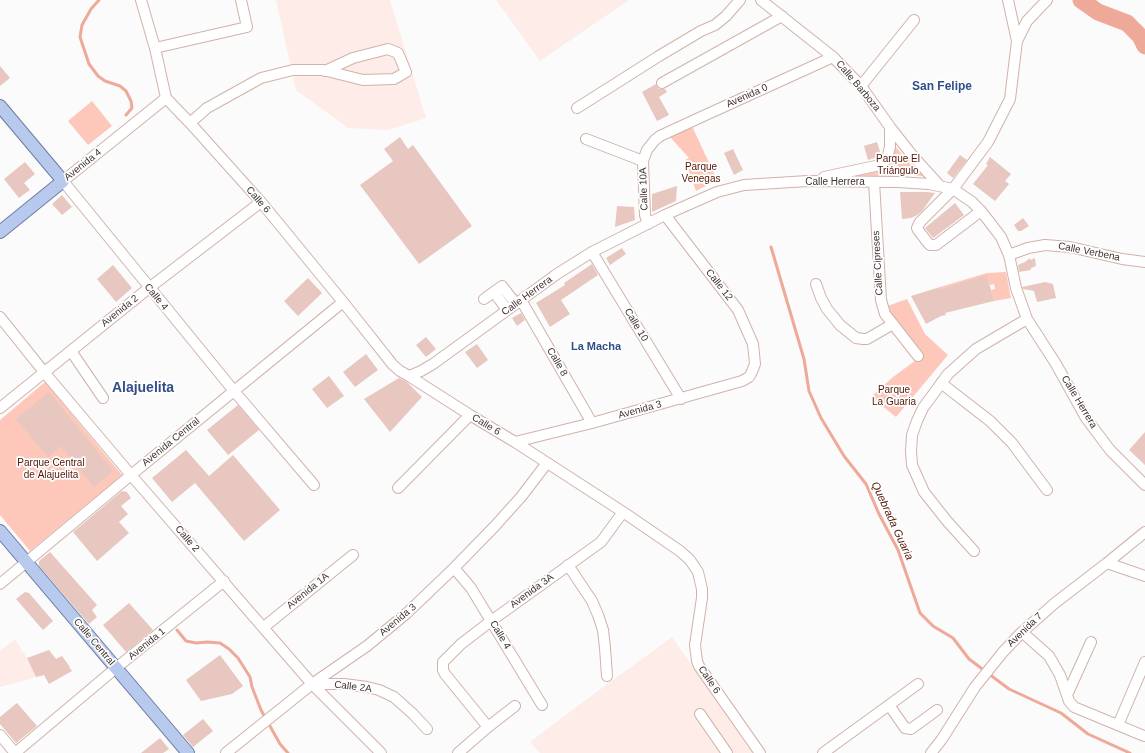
<!DOCTYPE html>
<meta charset="utf-8">
<style>
body{margin:0}
canvas{display:block;background:#fbfbfb}
</style>
<canvas width="1145" height="753"></canvas>
<script>
const c = document.querySelector('canvas').getContext('2d');
c.lineJoin = 'round';
function fillPath(path, color) { c.fillStyle = color; c.fill(path, 'evenodd'); }
const poly = rows => new Path2D(rows.map(r => 'M' + r).join(''));
function trace(path, color, width, dash) { c.strokeStyle = color; c.lineWidth = width; c.lineCap = dash ? 'butt' : 'round'; c.setLineDash(dash || []); c.stroke(path); }
function write(font, color, halo, rows, align = 'center') {
  c.font = font + ' Arial,sans-serif'; c.lineWidth = 3.5; c.setLineDash([]); c.textBaseline = 'middle'; c.strokeStyle = halo; c.fillStyle = color; for (const [text, x, y, turn = 0] of rows) {
    c.save(); c.translate(x, y); c.rotate((+turn || 0) * Math.PI / 180); c.textAlign = isNaN(turn) ? turn : align; if (halo) c.strokeText(text, 0, 0); c.fillText(text, 0, 0); c.restore();
  }
}
const built = poly([
 [276,0,390,0,426,118,388,130,348,128,296,90],
 [496,0,629,0,540,61],
 [672,637,753,753,540,753,530,742,579,705],
 [15,639,27,658,36,677,0,687,0,651]
]);
const green = poly([
 [92,101,112,126,88,145,68,121],
 [692,126,717,180,696,191,685,160,689,158,670,137],
 [894,145,915,169,928,177,912,175,827,179,881,167],
 [1006,272,1011,298,994,301,991,290,995,289,994,284,990,285,987,276,940,289,940,287,987,273],
 [907,299,925,334,948,355,896,417,871,397,893,377,923,355,885,307],
 [45,382,122,475,30,551,0,515,0,420]
]);
const stream = poly([
 [99,0,91,9,82,25,80,37,89,64,98,76,105,81,120,86,126,91,131,101,132,108,126,115],
 [771,247,804,359,809,391,821,418,844,456,866,484,879,514,898,550,920,613,933,626,953,638,969,659,1009,689,1061,713,1088,734,1130,753],
 [177,630,186,641,196,643,207,642,220,643,229,649,238,658,250,677,252,687,261,710,280,744,288,753]
]);
const river = poly([
 [1081,0,1098,12,1127,23,1140,36,1145,46]
]);
const building = poly([
 [0,66,10,78,0,86],
 [656,84,659,89,665,89,667,92,659,97,669,115,657,121,642,92],
 [400,137,408,149,413,145,472,226,419,264,360,185,393,161,384,149],
 [877,142,881,155,880,156,868,160,864,146],
 [733,149,743,170,734,175,724,153],
 [960,155,967,160,953,178,947,173],
 [990,157,1011,174,1005,181,1009,184,995,201,973,184,988,165,986,164],
 [25,162,35,174,24,183,30,190,19,198,4,179],
 [677,186,676,201,652,212,652,194],
 [900,192,927,192,935,193,922,211,917,215,911,218,902,219],
 [62,195,72,207,62,215,52,204],
 [955,203,964,215,933,238,925,228],
 [617,206,634,207,635,220,615,227],
 [1023,218,1029,226,1021,231,1018,231,1014,225],
 [622,248,626,254,610,265,606,258],
 [1030,258,1030,260,1035,258,1036,266,1031,268,1031,270,1019,272,1018,265,1025,262],
 [592,264,598,275,561,300,570,314,550,327,536,303,565,285,564,283],
 [113,265,132,288,116,302,97,279],
 [987,275,994,301,945,313,946,315,941,316,926,324,911,296,940,287,940,289],
 [308,278,322,293,298,316,284,301],
 [1045,282,1053,284,1056,298,1037,302,1034,291,1023,289,1022,287],
 [521,313,525,320,517,326,512,318],
 [426,337,436,349,426,357,416,345],
 [477,344,488,360,477,368,465,352],
 [366,354,378,370,355,387,343,372],
 [329,376,344,396,327,408,312,389],
 [399,378,407,382,422,397,390,432,364,399],
 [49,392,113,471,94,487,61,446,48,457,16,419],
 [238,405,259,430,228,455,207,430],
 [1145,432,1145,465,1129,450],
 [186,450,209,476,233,455,280,510,244,541,195,483,172,502,152,478],
 [122,491,127,492,131,498,121,506,128,514,119,522,129,533,97,561,73,532],
 [50,552,97,605,92,610,97,617,89,624,39,566,39,561],
 [25,592,29,593,53,621,43,630,16,599],
 [129,603,153,630,126,652,103,625],
 [49,650,56,659,62,656,70,667,69,667,72,671,49,684,44,675,36,677,27,658],
 [220,655,243,686,232,694,201,701,186,680],
 [17,703,37,726,16,743,0,724,0,717],
 [203,719,213,731,193,747,183,735],
 [160,738,169,749,163,753,141,753]
]);
const minor = poly([
 [141,0,155,48,166,98],
 [761,0,833,57,861,86,890,127,912,155,940,186],
 [1008,0,1017,41],
 [155,48,247,27,241,0],
 [662,83,782,16],
 [861,86,914,20],
 [166,98,190,123,261,202,343,302,393,365,400,371,409,376,470,415,515,442,623,512,680,551,690,560,698,572,702,589,702,598,695,645,697,661,699,666,760,753],
 [166,98,63,181,234,391,314,485],
 [577,108,659,56,701,31,715,25,726,16,740,0],
 [190,123,207,108,261,78,293,70,323,70,363,80,394,79,406,72,398,53,388,49,353,58,325,71],
 [586,139,643,161],
 [824,177,880,165,887,158,890,147,890,127],
 [874,182,881,300,885,314,918,356],
 [981,211,936,245,930,245,928,243,918,230,917,228,920,222,953,189,988,142,1010,99,1017,41,1027,21,1047,0],
 [648,224,645,215,643,161,647,150,655,140,660,136,699,118,833,57],
 [592,252,681,399],
 [1009,255,1028,248,1045,245,1070,247,1122,259,1145,262],
 [816,284,821,298,827,309,840,325,856,338,863,339,867,339,893,324],
 [494,292,507,310],
 [484,299,502,286,516,304],
 [521,300,592,423],
 [0,317,44,372,131,475,312,684,381,753],
 [71,351,103,398],
 [409,376,421,371,433,364,557,274,592,252,665,215,717,192,744,185,808,181,898,182,929,184,953,189,972,202,981,211,1001,237,1009,255,1016,288,1027,319,1056,364,1086,418,1110,450,1145,485],
 [941,383,990,421,1012,443,1047,490],
 [0,408,149,288,261,202],
 [515,442,592,423,742,381,749,377,751,374,755,364,753,344,738,310,665,215],
 [398,488,470,415],
 [974,551,947,521,924,492,912,465,911,451,912,435,917,421,923,408,948,374,976,349,1027,319],
 [1107,563,1145,576],
 [568,565,592,601,598,615,603,630,605,648,607,676],
 [454,568,471,588,542,705],
 [0,584,131,475,343,302],
 [264,627,353,555],
 [1022,632,1049,656,1060,675,1069,701,1074,707,1144,736],
 [312,684,344,684,367,687,379,690,394,697,413,714,427,729],
 [1067,695,1091,642],
 [889,705,905,728,911,729,937,710],
 [700,714,727,753],
 [1118,725,1145,662],
 [488,727,445,674,443,670,443,662,461,644,491,621,601,542,623,512],
 [0,735,15,753],
 [15,753,116,668,224,581],
 [226,753,312,684,367,646,407,613,454,568,494,527,521,497,547,463],
 [458,753,488,727,515,706],
 [823,753,918,684],
 [931,753,942,739,975,687,1003,652,1022,632,1055,603,1107,563,1145,532]
]);
const major = poly([
 [0,106,63,181,0,232],
 [0,531,188,753]
]);
const streetNames = [
 ["Calle Barboza",858,86,50],
 ["Avenida 0",747,96,-24],
 ["Avenida 4",83,165,-39],
 ["Calle Herrera",835,182],
 ["Calle 10A",644,189,-92],
 ["Calle 6",258,200,49],
 ["Calle Verbena",1089,252,11],
 ["Calle Cipreses",878,263,-93],
 ["Calle 12",719,285,52],
 ["Calle Herrera",527,296,-36],
 ["Calle 4",156,297,51],
 ["Avenida 2",120,311,-39],
 ["Calle 10",636,325,59],
 ["Calle 8",557,362,60],
 ["Calle Herrera",1079,402,59],
 ["Avenida 3",640,410,-15],
 ["Calle 6",486,425,31],
 ["Avenida Central",171,442,-39],
 ["Calle 2",187,539,49],
 ["Avenida 1A",308,591,-39],
 ["Avenida 3A",532,591,-36],
 ["Avenida 3",398,620,-40],
 ["Avenida 7",1025,630,-44],
 ["Calle 4",500,635,59],
 ["Calle Central",94,642,50],
 ["Avenida 1",147,644,-39],
 ["Calle 6",709,680,56],
 ["Calle 2A",353,687,7]
];
const parkNames = [
 ["Parque El",898,159],
 ["Triángulo",898,171],
 ["Parque",701,167],
 ["Venegas",701,179],
 ["Parque",894,390],
 ["La Guaria",894,402],
 ["Parque Central",51,463],
 ["de Alajuelita",51,475]
];
const neighbourhoodNames = [
 ["La Macha",596,347]
];
const waterNames = [
 ["Quebrada Guaria",892,521,65]
];
const quarterNames = [
 ["San Felipe",942,87]
];
const districtNames = [
 ["Alajuelita",143,388]
];
fillPath(built, '#fdece8');
fillPath(green, '#fdc8ba');
trace(stream, '#efa998', 3);
trace(river, '#efa998', 17);
fillPath(building, '#e7c7bf');
trace(minor, '#d1b2aa', 12);
trace(major, '#6e7da4', 14);
trace(minor, '#fff', 10);
trace(major, '#b7caee', 12);
write('10px', '#3f322f', '#fff', streetNames);
write('10px', '#531607', '#fff', parkNames);
write('bold 11px', '#324e87', '#fff', neighbourhoodNames);
write('italic 11px', '#56190a', '#fff', waterNames);
write('bold 12px', '#324e87', '#fff', quarterNames);
write('bold 14px', '#324e87', '#fff', districtNames);
</script>
